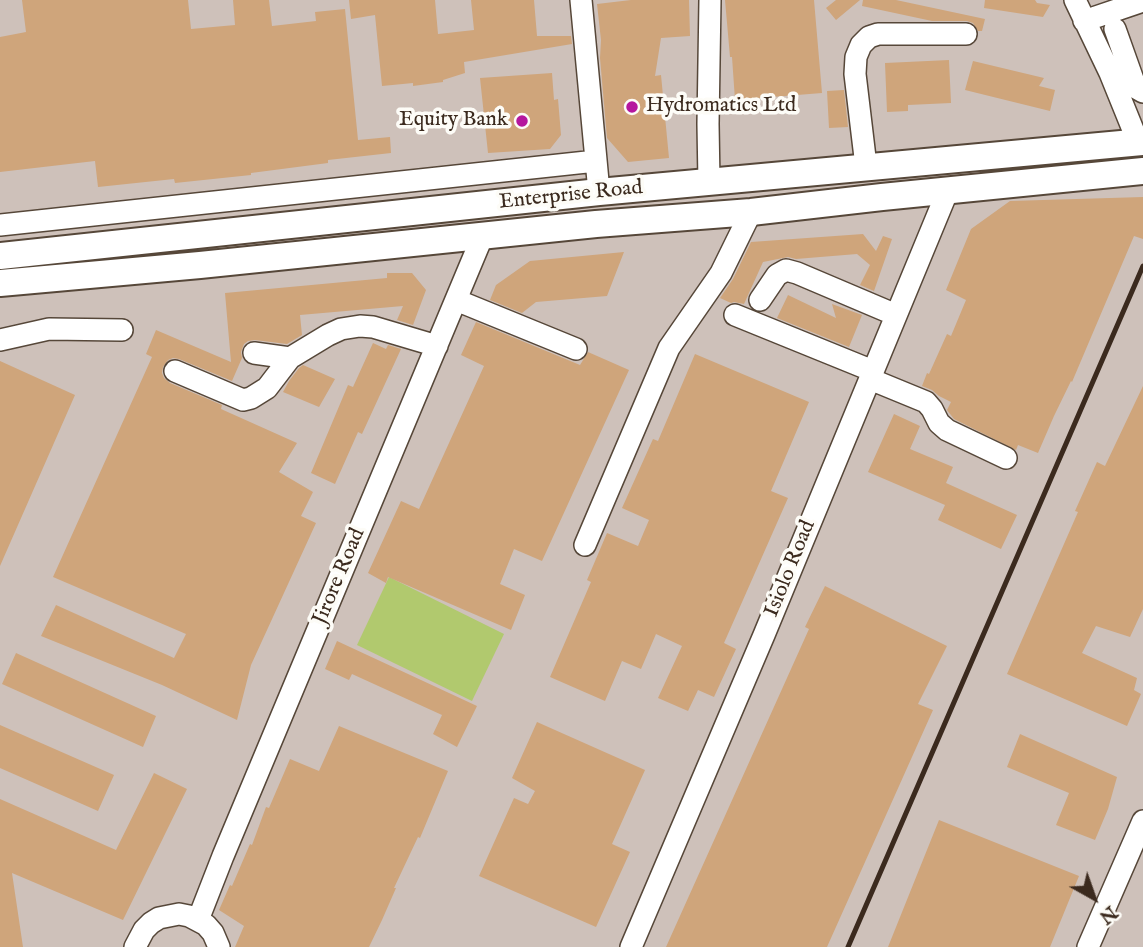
<!DOCTYPE html>
<style>
body{margin:0}
#map{position:relative;width:1143px;height:947px;overflow:hidden;background:#f2ead2;font-family:"IM FELL English",serif}
canvas{display:block}
.north{position:absolute;left:1059px;top:863px;width:70px;height:70px;-webkit-text-stroke:5px #fdfcf7;paint-order:stroke;rotate:140deg;font-size:19px;font-weight:700;line-height:28px;text-align:center;color:#3b2a1e}
.north::after{content:'';display:block;margin:auto;width:24px;height:32px;background:#3b2a1e;clip-path:polygon(50% 0,100% 100%,50% 72%,0 100%)}
</style>
<div id="map">
<canvas width="1143" height="947"></canvas>
<div class="north">N</div>
</div>
<script>
const c = document.querySelector('canvas').getContext('2d');
c.lineJoin = 'round';
function fillPath(path, color) { c.fillStyle = color; c.fill(path, 'evenodd'); }
const poly = rows => new Path2D(rows.map(r => 'M' + r).join(''));
function trace(path, color, width, dash) { c.strokeStyle = color; c.lineWidth = width; c.lineCap = dash ? 'butt' : 'round'; c.setLineDash(dash || []); c.stroke(path); }
function write(font, color, halo, rows, align = 'center') {
  c.font = font + ' "IM FELL English",serif'; c.lineWidth = 7; c.setLineDash([]); c.textBaseline = 'middle'; c.strokeStyle = halo; c.fillStyle = color; for (const [text, x, y, turn = 0] of rows) {
    c.save(); c.translate(x, y); c.rotate((+turn || 0) * Math.PI / 180); c.textAlign = isNaN(turn) ? turn : align; if (halo) c.strokeText(text, 0, 0); c.fillText(text, 0, 0); c.restore();
  }
}
const industrial = poly([
 [0,0,1143,0,1143,947,0,947]
]);
const green = poly([
 [389,577,504,634,472,701,357,645]
]);
const building = poly([
 [22,0,188,0,191,29,235,25,233,0,269,0,272,26,316,21,315,12,345,9,358,140,390,137,391,153,328,160,328,163,251,173,251,175,175,183,174,179,98,187,95,161,0,172,0,37,26,32],
 [349,0,435,0,438,34,474,30,471,0,534,0,537,36,571,36,572,44,464,62,465,73,443,80,443,82,413,86,413,83,382,86,375,15,351,19],
 [631,0,689,0,690,36,661,38,655,76,661,75,669,158,628,162,607,138,600,58,601,40,597,4],
 [725,0,814,0,822,93,735,100,732,57,730,57],
 [836,0,860,0,836,20,826,8],
 [863,0,896,0,985,19,982,31,978,31,973,23,967,21,932,21,862,6],
 [985,0,1035,0,1037,3,1050,5,1043,17,984,8],
 [949,60,951,103,908,105,908,111,887,112,885,63],
 [973,61,1044,78,1039,86,1055,90,1050,111,965,90],
 [552,73,554,100,558,99,561,135,550,149,488,153,480,78],
 [844,90,848,127,829,128,827,91],
 [1143,197,1143,239,1134,236,1072,382,1071,381,1054,416,1038,453,1018,445,1016,450,954,419,947,410,951,402,939,396,932,390,922,386,927,373,929,374,947,334,951,336,966,300,946,290,971,229,1010,201],
 [863,234,876,251,883,236,892,239,874,291,860,285,870,265,857,254,796,259,788,257,763,262,744,304,734,302,731,303,720,298,733,279,751,242],
 [624,252,607,296,536,302,522,313,490,300,496,285,530,261],
 [387,273,412,273,426,290,413,325,397,320,403,306,300,315,302,335,287,344,255,340,248,341,244,344,241,352,242,358,232,381,179,359,173,358,168,360,163,367,162,373,164,378,170,383,222,405,221,409,297,443,279,472,313,492,301,516,316,523,251,665,237,720,162,685,41,636,56,605,174,658,186,634,53,577,152,357,146,354,156,330,231,362,225,293,387,278],
 [788,295,836,318,832,304,862,315,849,347,777,318],
 [476,322,580,365,588,352,629,370,542,561,514,549,500,584,525,595,511,630,388,577,386,583,368,573,401,501,419,509,484,366,461,355],
 [373,343,386,349,388,345,401,349,362,434,358,432,335,484,311,473,348,385,353,387],
 [695,354,809,402,771,491,788,498,724,643,736,649,714,697,698,690,688,711,658,698,682,646,656,634,641,669,622,661,605,701,550,677,591,582,587,580,607,533,638,546,649,520,622,508,653,439,658,441],
 [0,361,75,395,0,566],
 [303,365,335,379,319,407,283,392,289,381,299,368],
 [1143,386,1143,609,1130,637,1096,626,1082,653,1137,678,1134,690,1141,694,1127,726,1007,674,1078,512,1075,511,1097,462,1105,466],
 [894,414,920,426,910,449,953,467,946,483,1017,515,1001,549,938,520,945,505,868,472],
 [825,586,947,646,918,704,933,710,827,947,666,947,809,629,805,627],
 [337,641,477,706,457,747,433,734,442,715,352,674,349,680,325,669],
 [16,653,156,716,143,747,2,684],
 [537,722,645,770,612,844,630,852,596,927,479,876,514,798,528,804,535,791,512,778],
 [0,725,114,775,98,811,0,768],
 [339,726,448,771,420,838,418,837,394,888,396,888,382,920,369,947,235,947,244,926,219,910,230,885,232,886,250,844,252,845,266,807,269,808,290,759,319,771],
 [1020,734,1117,777,1108,809,1095,840,1056,825,1069,793,1007,767],
 [154,773,187,789,123,920,12,873,23,947,0,947,0,799,116,850],
 [939,820,1079,876,1050,947,888,947]
]);
const minor = poly([
 [581,0,599,192],
 [1075,0,1110,73,1138,142],
 [1084,21,1143,1],
 [1115,29,1136,88,1143,92],
 [866,166,855,74,856,57,861,45,869,37,878,34,966,34],
 [709,182,708,124,710,0],
 [0,225,596,161],
 [456,300,576,349],
 [760,300,777,275,786,270,797,273,896,315],
 [735,315,873,371],
 [0,340,49,329,122,330],
 [254,353,290,358,328,335,341,329,360,326,373,327,437,346],
 [175,371,243,400,251,398,267,388,290,358],
 [870,379,926,402,932,409,939,423,947,430,1006,458],
 [585,545,669,348,721,273,751,212],
 [198,920,223,856,483,235],
 [135,947,144,930,151,923,159,918,179,914,189,916,206,925,213,933,219,947],
 [631,947,764,635,948,190],
 [1088,947,1143,821]
]);
const major = poly([
 [0,256,599,192,1143,142],
 [0,283,200,265,596,224,751,212,882,197,1143,171]
]);
const rail = poly([
 [848,947,1143,266]
]);
const markers = [
 [632,107,7,"#b5179e"],
 [522,121,7,"#b5179e"]
];
const poiNames = [
 ["Hydromatics Ltd",646,107],
 ["Equity Bank",508,121,"right"]
];
const streetNames = [
 ["Enterprise Road",571,196,-6],
 ["Isiolo Road",791,569,-68],
 ["Jirore Road",340,577,-67]
];
fillPath(industrial, '#cec1ba');
fillPath(green, '#b1c96e');
fillPath(building, '#cfa57b');
trace(minor, '#564739', 24);
trace(major, '#564739', 30);
trace(minor, '#fff', 21);
trace(major, '#fff', 26);
trace(rail, '#3b2a1e', 5);
for (const [x, y, r, color] of markers) { const dot = new Path2D(); dot.arc(x, y, r, 0, 2 * Math.PI); c.fillStyle = color; c.fill(dot); trace(dot, '#fdfcf7', 2.5); }
write('21px', '#3b2a1e', '#fdfcf7', poiNames, 'left');
write('21px', '#3b2a1e', '#fdfcf7', streetNames);
</script>
